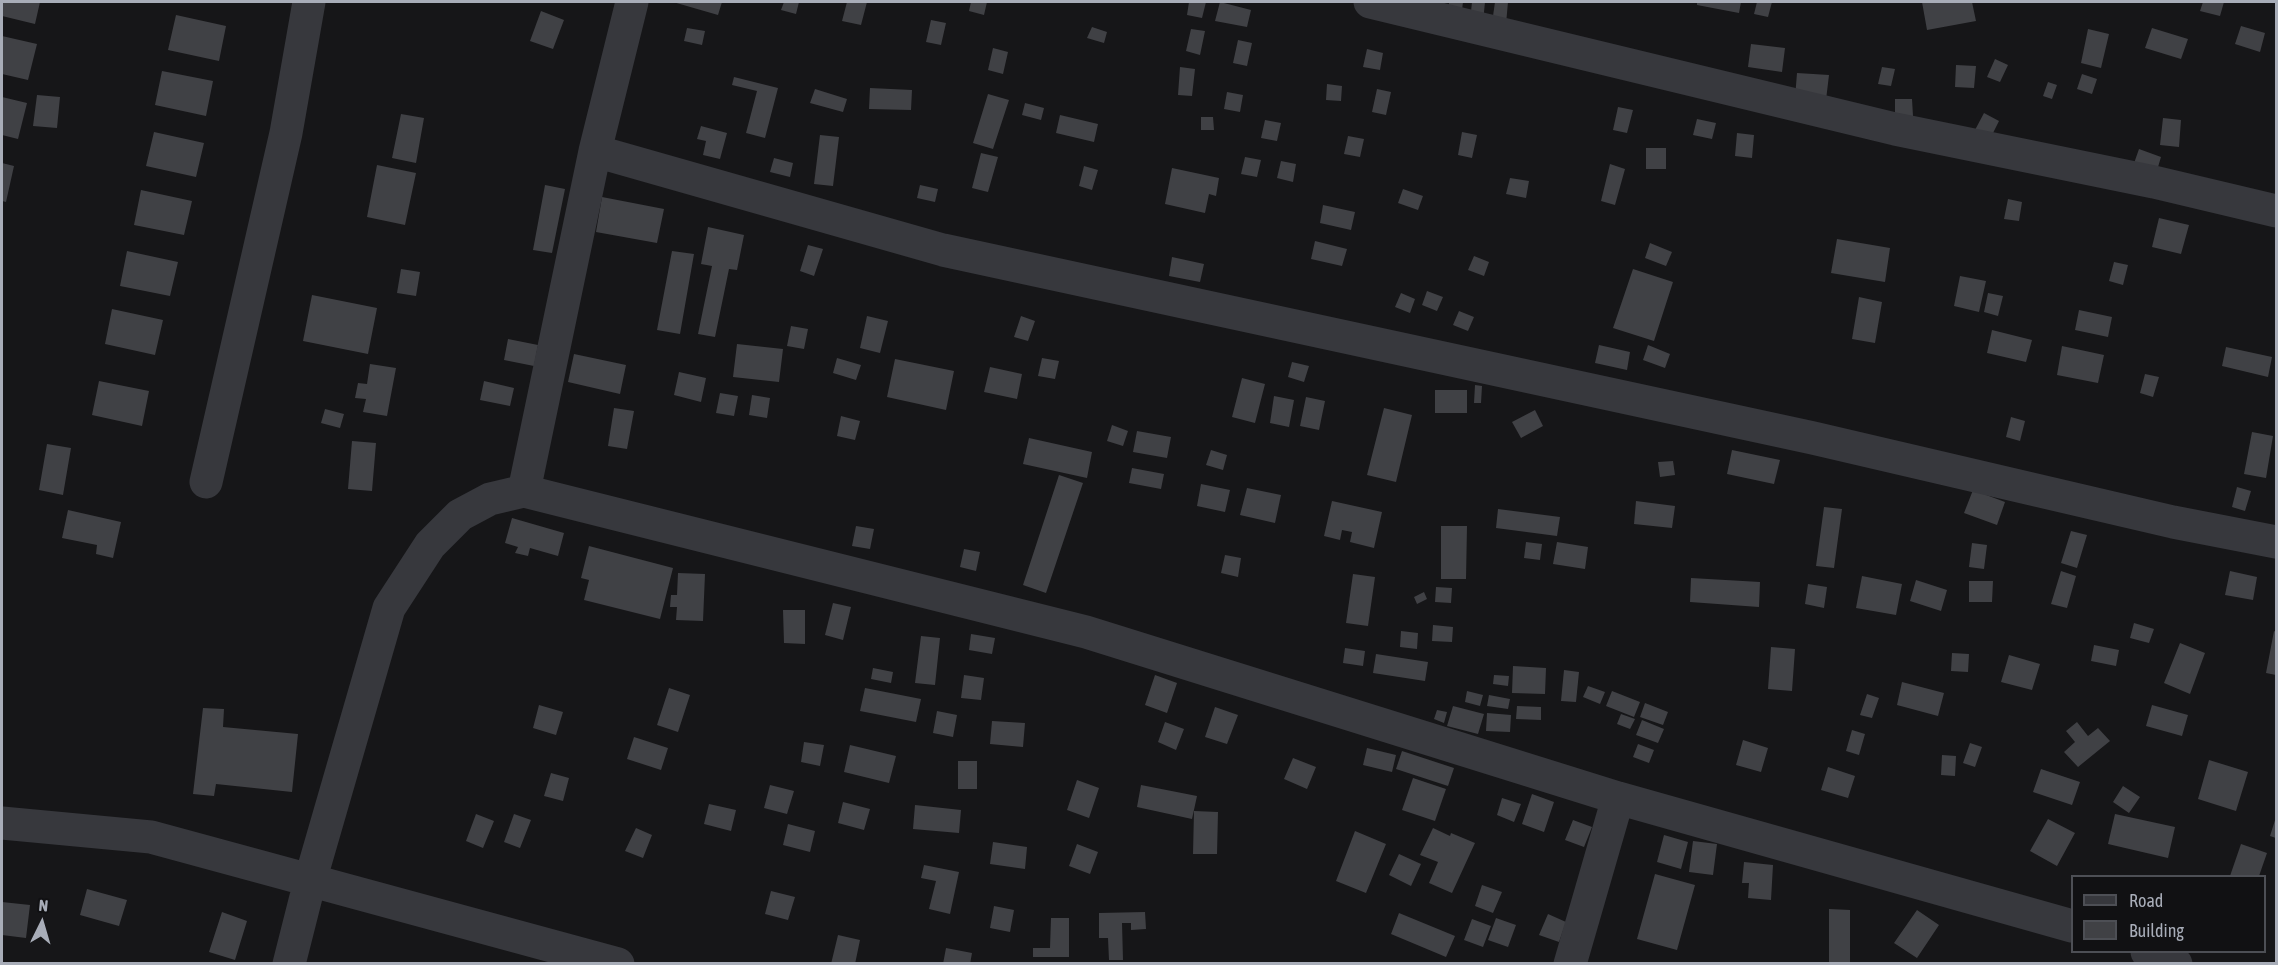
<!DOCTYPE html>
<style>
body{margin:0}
#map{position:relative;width:2278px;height:965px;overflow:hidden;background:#161618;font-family:"Asap Condensed",sans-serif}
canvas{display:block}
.frame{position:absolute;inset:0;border:3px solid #a8adb8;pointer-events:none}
.legend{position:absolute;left:2071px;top:875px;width:195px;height:78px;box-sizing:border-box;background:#111113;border:2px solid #4d4f55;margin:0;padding:8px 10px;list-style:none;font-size:18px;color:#a8adb8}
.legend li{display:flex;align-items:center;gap:12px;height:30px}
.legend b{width:30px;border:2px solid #4d4f55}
.north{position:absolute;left:12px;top:893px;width:60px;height:60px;-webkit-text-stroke:4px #111113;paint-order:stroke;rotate:5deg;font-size:16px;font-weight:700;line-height:24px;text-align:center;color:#a8adb8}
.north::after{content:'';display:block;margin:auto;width:21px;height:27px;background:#a8adb8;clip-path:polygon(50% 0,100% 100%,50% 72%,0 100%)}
</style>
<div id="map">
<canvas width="2278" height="965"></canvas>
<div class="frame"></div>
<ul class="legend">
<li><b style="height:8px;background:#37383d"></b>Road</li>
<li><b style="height:16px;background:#404145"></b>Building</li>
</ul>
<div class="north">N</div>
</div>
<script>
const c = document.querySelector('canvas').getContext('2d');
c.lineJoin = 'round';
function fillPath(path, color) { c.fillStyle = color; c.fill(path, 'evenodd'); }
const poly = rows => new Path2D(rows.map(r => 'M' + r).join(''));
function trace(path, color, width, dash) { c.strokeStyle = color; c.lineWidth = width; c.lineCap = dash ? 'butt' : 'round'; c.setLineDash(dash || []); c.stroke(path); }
const building = poly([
 [2,2,40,2,35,24,2,16],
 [673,2,722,2,718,15],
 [784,2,799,2,796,14,781,10],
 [847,2,867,2,861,25,842,21],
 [971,2,987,2,984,15,969,11],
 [1189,2,1206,2,1202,18,1187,15],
 [1220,2,1251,10,1247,27,1215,21],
 [1449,2,1463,2,1461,18,1448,17],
 [1472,2,1485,2,1483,22,1470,21],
 [1495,2,1508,2,1506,24,1492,23],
 [1697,2,1741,2,1739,13,1697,5],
 [1757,2,1772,2,1768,17,1754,14],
 [1922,2,1972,2,1976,21,1927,30],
 [2203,2,2224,2,2220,16,2200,11],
 [541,11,564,20,553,49,530,41],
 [176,15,226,26,219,61,168,50],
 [931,20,946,23,941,45,926,42],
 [2241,26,2265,33,2260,52,2235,44],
 [1092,27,1107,32,1104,43,1087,38],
 [687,28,705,31,702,45,684,41],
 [2152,28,2188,39,2181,59,2145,48],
 [1191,29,1205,31,1200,55,1186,51],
 [2088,29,2109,34,2101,68,2081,63],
 [2,36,37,44,28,80,2,74],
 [1238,40,1252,43,1247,66,1233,63],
 [1751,44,1785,48,1782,72,1748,67],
 [993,48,1008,52,1003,74,988,70],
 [1367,49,1383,53,1380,70,1363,67],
 [1995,59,2008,65,2000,82,1987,77],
 [1956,65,1976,66,1974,88,1955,87],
 [1180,67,1195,69,1192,96,1178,95],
 [1882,67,1895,69,1891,86,1878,84],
 [162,71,213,81,206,116,155,105],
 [1797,73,1829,75,1826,100,1795,98],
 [2082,74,2097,79,2092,94,2077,89],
 [734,77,778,88,765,138,746,133,757,91,732,85],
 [2048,82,2057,85,2052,99,2043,96],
 [1327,84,1342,86,1341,101,1326,100],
 [870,88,912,90,911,110,869,109],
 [815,89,847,99,843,112,810,103],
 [1377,89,1391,92,1386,115,1372,112],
 [1227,92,1243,95,1240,112,1224,109],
 [988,94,1009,100,993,149,973,143],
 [37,95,60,97,57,128,33,126],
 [2,97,27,103,18,139,2,135],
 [1895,99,1912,99,1913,116,1895,116],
 [1025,103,1044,108,1041,120,1022,115],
 [1618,107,1633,110,1627,133,1613,130],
 [1984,113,1999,121,1991,137,1975,130],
 [401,114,424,118,416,163,392,158],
 [1060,115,1098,124,1094,142,1056,133],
 [1201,117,1213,117,1214,130,1201,130],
 [2163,118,2181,120,2179,147,2160,145],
 [1697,119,1716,123,1712,139,1693,135],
 [1265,120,1281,123,1277,141,1261,138],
 [701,126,727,133,720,159,703,155,706,141,697,139],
 [154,132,204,143,196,177,146,166],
 [1462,132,1477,135,1472,158,1458,155],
 [1737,133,1754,135,1752,158,1735,156],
 [820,135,839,137,833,186,814,184],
 [1348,136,1364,139,1360,157,1344,154],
 [1646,148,1666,148,1666,169,1646,169],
 [2139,149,2161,157,2155,177,2132,169],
 [981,153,998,157,988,192,972,188],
 [1245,157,1261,160,1257,177,1241,174],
 [774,158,793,163,790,177,770,172],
 [1281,161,1296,164,1293,182,1277,178],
 [2,163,14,166,6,202,2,201],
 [1610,164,1625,169,1615,205,1601,201],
 [377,165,416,173,405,225,367,217],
 [1084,166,1098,170,1092,190,1079,186],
 [1172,168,1219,178,1216,196,1209,194,1205,213,1165,204],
 [1510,178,1529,181,1526,198,1506,194],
 [545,185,565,189,552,253,533,250],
 [920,185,938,189,935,202,917,198],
 [1403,189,1423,196,1418,210,1398,203],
 [141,190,192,201,184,235,134,225],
 [602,197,664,209,657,243,596,232],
 [2008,199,2022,202,2019,221,2004,219],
 [1323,205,1355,212,1351,230,1320,223],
 [2159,218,2189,225,2181,254,2152,247],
 [708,227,744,235,737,270,729,269,715,337,698,334,712,266,701,264],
 [1837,239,1890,248,1885,282,1831,273],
 [1315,241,1347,249,1342,266,1311,259],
 [1650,243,1672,252,1666,266,1645,258],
 [808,245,823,249,814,276,800,271],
 [127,251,178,262,170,296,120,286],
 [672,251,694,254,680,334,657,330],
 [1474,256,1489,262,1484,276,1468,270],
 [1172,257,1204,264,1200,282,1169,276],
 [2114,262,2128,265,2123,285,2109,281],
 [401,269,420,272,416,296,397,293],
 [1633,269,1673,282,1654,341,1613,328],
 [1960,276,1986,281,1979,312,1954,306],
 [1427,291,1443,297,1437,311,1422,305],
 [1401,293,1415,299,1410,313,1395,307],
 [1988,293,2003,296,1998,316,1984,312],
 [312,295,377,308,368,354,303,341],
 [1859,297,1882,302,1875,343,1852,339],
 [112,309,163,320,155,355,105,344],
 [2079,310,2112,317,2108,337,2075,330],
 [1459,311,1474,317,1468,331,1453,325],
 [867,316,888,321,880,353,860,348],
 [1021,316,1035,321,1028,341,1014,337],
 [791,326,808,329,804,349,787,346],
 [1992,330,2032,340,2026,362,1987,353],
 [508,339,538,345,534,366,504,360],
 [737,344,783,349,779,382,733,377],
 [1599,345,1630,352,1627,370,1595,363],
 [1648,345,1670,354,1665,368,1643,360],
 [2062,346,2104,355,2098,383,2057,375],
 [2226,347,2272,357,2268,377,2222,366],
 [574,354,626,365,620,394,568,382],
 [837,358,861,365,856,380,833,373],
 [1042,358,1059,361,1055,379,1038,376],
 [895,359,954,371,946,410,887,397],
 [1292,362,1309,366,1304,382,1288,377],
 [370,364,396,368,387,416,363,412,366,399,355,398,358,383,367,384],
 [990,367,1022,374,1017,399,984,392],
 [679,372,706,378,701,402,674,395],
 [2145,374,2159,377,2153,397,2140,393],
 [1242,378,1265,384,1255,423,1232,417],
 [99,381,149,391,142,426,92,415],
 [484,381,514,388,510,406,480,400],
 [1475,385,1482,386,1481,403,1474,403],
 [1435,390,1467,390,1467,413,1435,413],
 [720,393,738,396,734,416,716,413],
 [752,395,770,398,767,418,749,415],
 [1274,396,1294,400,1289,427,1270,423],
 [1306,397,1325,401,1319,430,1300,426],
 [614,408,634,411,627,449,608,446],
 [1384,408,1412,415,1396,482,1367,475],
 [325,409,344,414,340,428,321,423],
 [1535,410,1543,426,1521,438,1512,422],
 [841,416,860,421,855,440,837,436],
 [2011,417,2025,421,2020,441,2006,437],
 [1112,425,1128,431,1123,446,1107,441],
 [1137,431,1171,437,1167,458,1133,452],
 [2252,432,2273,436,2266,478,2244,474],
 [1029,438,1092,452,1087,478,1023,464],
 [352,441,376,443,372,491,348,489],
 [47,444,71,448,63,495,39,490],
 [1211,450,1227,455,1223,470,1206,465],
 [1732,450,1780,460,1774,484,1727,474],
 [1673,461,1675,475,1660,477,1658,462],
 [1132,468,1164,474,1161,489,1129,483],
 [1059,475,1083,483,1046,593,1023,585],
 [1201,484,1230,490,1225,512,1197,506],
 [2237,487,2251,491,2245,511,2232,507],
 [1247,488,1281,495,1275,523,1240,515],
 [1973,490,2005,502,1997,525,1964,513],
 [1332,501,1382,512,1374,548,1350,542,1352,532,1342,530,1340,540,1324,536],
 [1636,501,1675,506,1672,528,1634,524],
 [1824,507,1842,509,1834,568,1816,566],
 [1498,509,1560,517,1557,536,1496,528],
 [68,510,121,522,113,558,96,554,97,545,62,538],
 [512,518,564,533,558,556,530,548,528,556,515,553,518,547,505,543],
 [856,526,874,529,870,549,852,546],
 [1441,526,1467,526,1466,579,1441,579],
 [2071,531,2087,535,2077,568,2061,563],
 [1526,542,1542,544,1540,560,1524,558],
 [1557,542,1588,547,1585,569,1553,564],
 [1972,543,1987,545,1984,569,1969,567],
 [589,546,673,568,660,619,584,600,589,580,581,578],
 [964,549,980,552,976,571,960,567],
 [1225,555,1241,558,1238,577,1221,573],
 [2061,571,2076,576,2067,608,2051,604],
 [2230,571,2257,577,2253,600,2225,595],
 [678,573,705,574,703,621,676,620,677,607,670,607,671,595,677,595],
 [1353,574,1375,577,1368,626,1346,623],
 [1862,576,1902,584,1896,615,1856,608],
 [1691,578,1760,582,1759,607,1690,602],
 [1916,580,1947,590,1941,611,1910,601],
 [1969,581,1993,581,1992,602,1969,602],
 [1808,584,1827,587,1824,608,1805,604],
 [1436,587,1452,588,1451,603,1435,602],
 [1424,592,1427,599,1417,604,1414,597],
 [833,603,851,607,843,640,825,635],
 [783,610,805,610,805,644,784,643],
 [2134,623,2154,629,2149,643,2130,638],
 [1433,625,1453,627,1452,642,1432,641],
 [1401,631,1418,633,1417,649,1400,647],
 [2274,631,2276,632,2276,675,2266,673],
 [971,634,995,638,992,654,969,650],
 [921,636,940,638,935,685,915,683],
 [2180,643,2205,653,2190,694,2164,683],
 [2094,645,2119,650,2116,666,2091,661],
 [1771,647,1795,649,1792,691,1768,689],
 [1345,648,1365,651,1363,666,1343,663],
 [1952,653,1969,654,1968,672,1951,671],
 [1376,654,1428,662,1425,681,1373,673],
 [2009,655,2040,664,2032,690,2001,682],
 [1513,666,1546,668,1545,694,1512,693],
 [873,668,893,672,891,683,871,679],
 [1564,670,1579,672,1576,702,1561,701],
 [964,675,984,678,981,700,961,698],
 [1155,675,1177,683,1167,713,1145,705],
 [1494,675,1509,676,1508,686,1493,684],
 [1902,682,1944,693,1938,716,1897,705],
 [1588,686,1605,692,1600,704,1583,697],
 [669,688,690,695,678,732,657,725],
 [865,688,921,699,916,722,860,711],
 [1467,691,1483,695,1480,706,1465,702],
 [1612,691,1640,702,1634,717,1606,706],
 [1867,694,1879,698,1872,718,1860,715],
 [1489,695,1510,699,1508,709,1487,706],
 [1645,703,1668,712,1663,725,1640,717],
 [539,705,563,712,556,735,533,728],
 [2152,705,2188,715,2182,736,2146,726],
 [1453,706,1484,714,1478,734,1447,726],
 [1517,706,1541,707,1541,720,1516,719],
 [1215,707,1238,715,1227,744,1205,737],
 [203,708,224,709,223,727,298,734,292,792,216,784,214,796,193,794],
 [1437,710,1447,712,1444,723,1434,719],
 [937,711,957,715,953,737,933,733],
 [1487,713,1511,715,1510,732,1486,731],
 [1621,714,1635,719,1630,729,1617,724],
 [1642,720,1664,729,1658,743,1636,735],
 [992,721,1025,723,1023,747,990,744],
 [1165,722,1184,729,1176,750,1158,742],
 [2077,722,2088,736,2098,728,2110,741,2078,767,2064,752,2075,742,2066,731],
 [1852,730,1865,734,1859,755,1846,751],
 [634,737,668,748,661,770,627,759],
 [1743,740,1768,748,1761,772,1736,765],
 [804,742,824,745,820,766,801,762],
 [1970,743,1982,747,1975,767,1963,763],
 [1638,744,1654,750,1649,763,1633,757],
 [850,745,896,756,889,783,844,772],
 [1367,748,1396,755,1392,772,1363,765],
 [1402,751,1454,768,1448,786,1396,769],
 [1942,755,1956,756,1955,776,1941,775],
 [1293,758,1316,767,1307,789,1284,779],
 [2209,760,2248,772,2236,811,2198,799],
 [958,761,977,761,977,789,958,789],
 [1828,767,1855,776,1848,798,1821,790],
 [2041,769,2080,782,2072,805,2033,792],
 [551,773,569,778,563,801,544,796],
 [1413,778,1446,789,1435,821,1402,810],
 [1077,780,1099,788,1089,818,1067,810],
 [770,785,794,791,787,814,764,808],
 [1141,785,1197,796,1192,819,1137,807],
 [2123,786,2140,797,2129,813,2113,802],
 [1532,794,1554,802,1544,832,1522,824],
 [1502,798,1521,804,1514,822,1497,815],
 [843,802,870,809,864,830,838,823],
 [709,804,736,810,731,831,704,824],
 [915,805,961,810,959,833,913,829],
 [1194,811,1218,812,1217,854,1193,854],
 [476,814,494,821,483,848,466,841],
 [514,814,531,820,520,848,504,842],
 [2115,814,2175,827,2168,858,2108,844],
 [2276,817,2276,838,2270,836],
 [2048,819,2075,833,2057,866,2030,851],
 [1573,820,1592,827,1584,847,1565,840],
 [788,824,815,831,810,852,783,845],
 [636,828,652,835,643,858,625,851],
 [1433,828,1450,836,1451,833,1475,843,1452,893,1429,883,1438,862,1420,855],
 [1355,831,1386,844,1366,893,1336,881],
 [1664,835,1688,842,1681,869,1657,862],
 [1693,841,1717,844,1713,875,1689,872],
 [993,842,1027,847,1025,869,990,864],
 [1077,844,1098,852,1090,874,1069,866],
 [2241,844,2267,853,2259,876,2230,876],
 [1399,854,1421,864,1411,886,1389,875],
 [1744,862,1773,865,1771,900,1748,898,1749,883,1742,883],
 [924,865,959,872,950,914,929,909,936,881,921,878],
 [1655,874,1695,885,1677,950,1637,939],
 [1482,885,1502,892,1493,913,1475,906],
 [87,889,127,900,119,926,80,915],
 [771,891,795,897,788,920,765,914],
 [2,902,30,905,26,938,2,935],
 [994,906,1014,910,1010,932,990,928],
 [1829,909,1850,910,1850,964,1829,964],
 [1917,910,1939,925,1917,958,1894,943],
 [222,912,247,921,235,960,209,952],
 [1145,912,1146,929,1131,930,1131,923,1122,923,1123,960,1109,960,1108,938,1099,938,1099,913],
 [1399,913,1455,936,1446,957,1391,934],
 [1548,914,1566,922,1559,942,1539,935],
 [1051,918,1069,918,1069,957,1033,957,1033,948,1050,948],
 [1496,918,1516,925,1508,947,1488,940],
 [1472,919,1491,926,1483,947,1464,940],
 [838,935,860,940,855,964,831,964],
 [946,948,972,953,970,964,943,964]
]);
const street = poly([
 [1370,2,1895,129,2154,182,2276,211],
 [595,151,943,250,1813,438,2173,522,2276,542],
 [206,482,286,133,309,2],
 [524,491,595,151,632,2],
 [2,823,151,837,618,964],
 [2147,952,2176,964],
 [289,964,310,881,389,608,430,545,460,515,490,499,524,491,1086,632,1618,798,2072,926],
 [1570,964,1618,798]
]);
fillPath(building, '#404145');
trace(street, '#37383d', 33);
</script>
